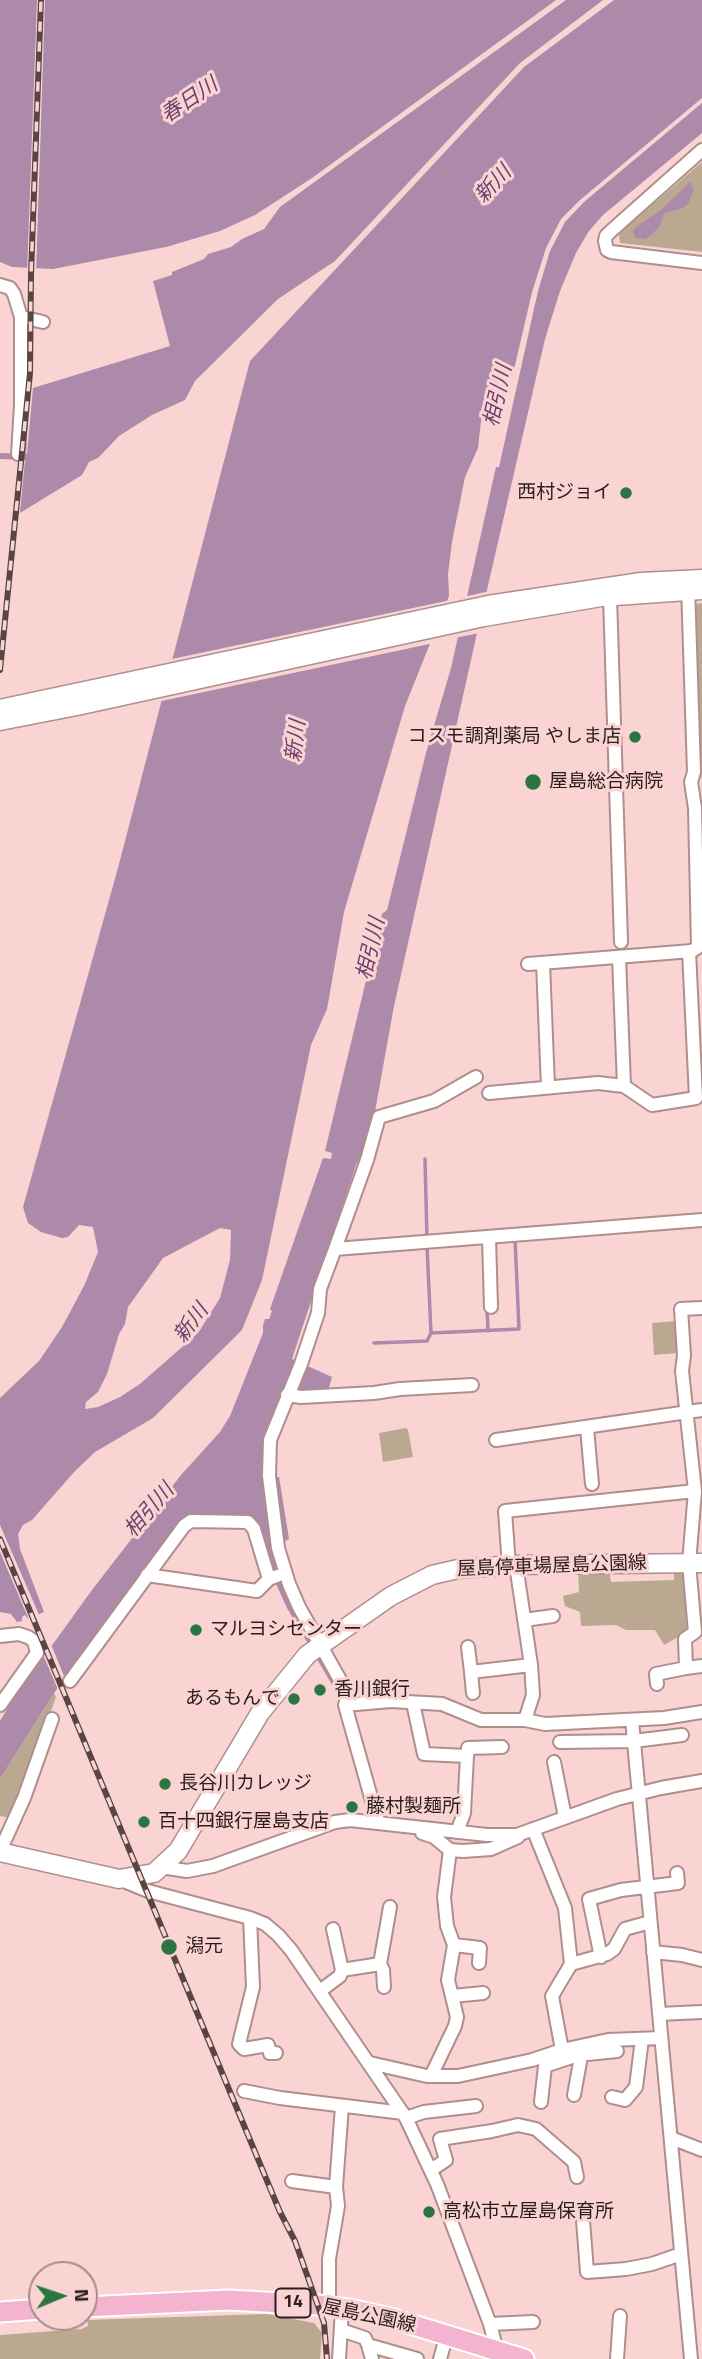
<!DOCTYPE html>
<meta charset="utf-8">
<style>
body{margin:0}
#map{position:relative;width:702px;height:2359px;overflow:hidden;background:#f9d4d3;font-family:"Titillium Web",sans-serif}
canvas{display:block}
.north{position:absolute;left:28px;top:2261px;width:70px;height:70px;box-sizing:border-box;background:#f9d4d3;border:2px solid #a68b8a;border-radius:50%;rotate:88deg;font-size:19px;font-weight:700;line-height:28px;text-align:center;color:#2a1d1c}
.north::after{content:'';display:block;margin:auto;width:24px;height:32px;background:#2b7543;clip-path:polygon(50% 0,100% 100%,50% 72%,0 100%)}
</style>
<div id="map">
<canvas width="702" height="2359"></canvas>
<div class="north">N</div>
</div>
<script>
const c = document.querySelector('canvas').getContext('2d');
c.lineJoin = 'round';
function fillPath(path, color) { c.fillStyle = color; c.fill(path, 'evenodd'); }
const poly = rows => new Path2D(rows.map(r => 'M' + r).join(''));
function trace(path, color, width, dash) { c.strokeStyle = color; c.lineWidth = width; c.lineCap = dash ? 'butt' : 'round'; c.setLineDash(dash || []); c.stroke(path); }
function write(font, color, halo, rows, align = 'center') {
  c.font = font + ' "Titillium Web","Noto Sans JP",sans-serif'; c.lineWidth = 6; c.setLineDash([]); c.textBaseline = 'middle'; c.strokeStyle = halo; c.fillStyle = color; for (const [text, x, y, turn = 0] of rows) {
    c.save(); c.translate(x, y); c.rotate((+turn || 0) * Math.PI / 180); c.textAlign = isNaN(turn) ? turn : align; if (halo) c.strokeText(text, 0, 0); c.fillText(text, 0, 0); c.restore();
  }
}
const green = poly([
 [702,162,702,252,620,243,619,234],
 [702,603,702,788,696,604],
 [677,1321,678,1353,654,1355,652,1323],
 [406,1428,408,1430,413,1457,383,1462,379,1433],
 [609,1570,611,1582,674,1580,674,1570,687,1571,691,1630,664,1645,655,1630,626,1630,616,1625,581,1626,580,1612,565,1606,563,1596,579,1592,578,1571],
 [54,1693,56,1697,12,1818,0,1816,0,1779],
 [267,2314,314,2323,322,2333,320,2359,0,2359,0,2335,82,2329,88,2326,87,2320]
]);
const water = poly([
 [0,0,556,0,312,178,255,215,220,231,166,247,53,269,12,267,0,262],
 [566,0,603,0,520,63,335,261,278,299,195,381,185,400,152,415,119,436,98,458,89,462,82,475,20,513,25,460,0,459,0,453,27,454,33,388,170,346,153,281,172,275,172,272,204,259,208,254,231,247,242,239,264,229,280,207],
 [614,0,702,0,702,98,580,200,561,219,546,248,532,292,513,374,498,383,486,401,482,412,478,448,465,477,452,542,448,574,449,596,405,706,344,912,327,1009,311,1045,262,1280,242,1330,153,1418,95,1452,75,1471,32,1520,23,1525,18,1534,20,1549,44,1612,28,1619,25,1615,22,1617,22,1621,17,1622,11,1614,0,1612,0,1398,39,1361,62,1327,84,1286,98,1252,93,1227,79,1225,68,1237,62,1238,41,1232,28,1223,23,1207,118,868,250,361,524,67],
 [220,1228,231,1230,230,1260,220,1298,198,1333,140,1384,120,1397,98,1407,85,1409,86,1402,98,1392,107,1374,119,1334,125,1324,128,1307,163,1258],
 [702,103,702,133,603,215,589,231,576,253,560,291,545,339,477,633,394,1006,370,1139,356,1165,292,1359,332,1377,328,1391,298,1393,286,1389,266,1476,279,1477,289,1539,274,1547,345,1695,341,1700,287,1608,277,1586,258,1527,180,1527,114,1610,54,1693,0,1779,0,1721,12,1701,92,1590,181,1475,220,1432,230,1416,263,1333,263,1325,265,1319,269,1319,272,1311,270,1309,323,1158,331,1159,332,1153,325,1151,382,914,387,910,426,753,451,668,496,467,499,467,538,291,550,251,565,222,584,202],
 [690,182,694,189,688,204,683,208,664,213,660,226,650,236,645,239,635,238,633,232,636,227,661,210]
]);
const pier = poly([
 [37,0,45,0,36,273,27,273],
 [490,591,480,633,454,638,463,597],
 [451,600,434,643,157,702,167,660],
 [0,1525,40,1617,30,1622,0,1552],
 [51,1644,66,1681,59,1692,42,1652]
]);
const stream = poly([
 [425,1159,427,1240],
 [487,1309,488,1331],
 [431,1333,519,1329,515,1239],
 [374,1343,427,1341,431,1333,427,1246]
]);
const minor = poly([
 [702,150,611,231,606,236,605,241,607,250,611,252,702,263],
 [0,285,10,288,14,294,21,317,21,405,18,454],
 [21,317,43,322],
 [610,597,621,942],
 [619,957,624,1086],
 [543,963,548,1087],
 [528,964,692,951,698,947,695,808,691,782,694,772,688,586],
 [489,1093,598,1083,624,1086,652,1105,696,1098,689,951],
 [489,1238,491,1307],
 [335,1249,367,1160,379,1117,434,1101,476,1077],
 [287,1395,301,1397,374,1393,400,1389,472,1385],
 [587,1428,592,1484],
 [496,1440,702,1410],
 [516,1565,531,1665,533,1695,525,1720],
 [509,1566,505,1511,695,1491],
 [147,1575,257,1591,269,1579,277,1576],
 [524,1620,553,1616],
 [0,1636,19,1634,28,1637,34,1641,37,1653,0,1705],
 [468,1647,471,1672],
 [686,1668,702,1666],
 [70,1681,184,1526,191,1521,248,1522,254,1529,269,1579],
 [657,1684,656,1674,686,1668,685,1639,695,1632,689,1563,695,1491,682,1371,684,1355,681,1309,702,1308],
 [473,1693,471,1672,531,1665],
 [413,1703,424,1754,467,1756,464,1813,457,1832],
 [345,1705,348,1694,299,1607,289,1584,278,1548,269,1476,270,1440,301,1364,318,1313,320,1289,335,1249,702,1220],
 [632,1720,691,2359],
 [560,1742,634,1741,682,1735],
 [467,1756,468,1748,502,1747],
 [554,1762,565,1817],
 [378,1822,345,1705,391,1701,442,1704,481,1720,525,1720,545,1724,664,1718,702,1712],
 [533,1829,565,1908,571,1964],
 [422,1833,434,1837,450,1850,463,1851,491,1849,518,1837],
 [0,1851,24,1798,52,1719],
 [161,1867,187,1871,213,1866,335,1822,350,1820,487,1835,517,1835,617,1799,661,1788,702,1781],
 [119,1879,148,1891,250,1918,265,1924,278,1935,291,1950,406,2118,437,2184,490,2324,497,2351],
 [250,1918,253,1987,239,2044,244,2049,268,2045,270,2053,276,2053],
 [333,1929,342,1970],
 [454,1945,480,1948,479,1963],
 [653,1952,682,1955,702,1960],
 [601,1957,589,1899,621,1890,678,1883,677,1873],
 [380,1964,383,1970,384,1987],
 [320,1991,340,1976,342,1970,380,1964,390,1907],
 [453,1996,483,1993],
 [659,2014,702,2012],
 [562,2050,608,2040,661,2038],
 [370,2063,427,2076,458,2076,532,2060,562,2050,552,1996,571,1964,607,1954,614,1949,625,1929,650,1922],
 [431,2076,455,2026,457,2017,448,1980,454,1945,447,1926,444,1897,450,1850],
 [244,2091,280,2098,403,2113],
 [574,2095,580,2062,578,2055,617,2051],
 [612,2097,625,2100,636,2087,642,2039],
 [541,2102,545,2066,578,2055,576,2047],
 [406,2118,424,2112,476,2106],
 [671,2138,702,2150],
 [431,2170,446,2160,440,2139,492,2131,518,2125,536,2129,574,2162,577,2177],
 [292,2181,336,2187],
 [583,2220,587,2272,626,2269,652,2264,681,2254],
 [329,2307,329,2259,338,2206,336,2187,342,2106],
 [490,2324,533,2322],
 [341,2330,365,2338,368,2345,417,2359],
 [368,2345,372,2359],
 [339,2359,342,2309],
 [440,2359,447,2334],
 [617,2359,620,2316]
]);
const tertiary = poly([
 [0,708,488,604,641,581,702,578],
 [0,722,77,707,484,618,601,598,702,591]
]);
const secondary = poly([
 [0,1852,119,1879,154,1873,178,1851,260,1713,307,1655,391,1596,432,1575,458,1569,516,1565,702,1563]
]);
const primary = poly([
 [84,2307,228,2300,318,2305,354,2310,394,2319,524,2359],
 [0,2312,42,2309]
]);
const rail = poly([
 [0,670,30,373,31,275,41,0],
 [0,1539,280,2212,295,2241,324,2323,327,2359]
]);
const markers = [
 [626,493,7,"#2b7543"],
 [635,737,7,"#2b7543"],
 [533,782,9,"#2b7543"],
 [196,1630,7,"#2b7543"],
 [320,1690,7,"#2b7543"],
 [294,1699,7,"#2b7543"],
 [165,1784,7,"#2b7543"],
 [352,1807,7,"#2b7543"],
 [144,1822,7,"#2b7543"],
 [169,1947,9,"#2b7543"],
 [429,2212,7,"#2b7543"]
];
const shields = [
 [293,2303,35]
];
const shieldNames = [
 ["14",293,2303]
];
const poiNames = [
 ["西村ジョイ",612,493,"right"],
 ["コスモ調剤薬局 やしま店",621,737,"right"],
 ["屋島総合病院",549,782],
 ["マルヨシセンター",210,1630],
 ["香川銀行",334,1690],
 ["あるもんで",280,1699,"right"],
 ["長谷川カレッジ",179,1784],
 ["藤村製麺所",366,1807],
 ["百十四銀行屋島支店",158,1822],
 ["潟元",185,1947],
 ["高松市立屋島保育所",443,2212]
];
const streetNames = [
 ["屋島停車場屋島公園線",552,1567,-2],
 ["屋島公園線",369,2317,12]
];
const waterNames = [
 ["春日川",190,101,-34],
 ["新川",494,185,-47],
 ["相引川",499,396,-77],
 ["新川",297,741,-83],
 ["相引川",372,949,-77],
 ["新川",192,1324,-53],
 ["相引川",150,1511,-49]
];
fillPath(green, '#bba891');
fillPath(water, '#ad89aa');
fillPath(pier, '#f9d4d3');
trace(stream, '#ad89aa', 3.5);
trace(minor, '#b08e8d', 16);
trace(tertiary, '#b08e8d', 19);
trace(secondary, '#b08e8d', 21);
trace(primary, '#fff', 23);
trace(minor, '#fff', 12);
trace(tertiary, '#fff', 16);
trace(secondary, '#fff', 18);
trace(primary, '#f4b3ce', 19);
trace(rail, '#584645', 6);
trace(rail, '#f9d4d3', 3.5, [10]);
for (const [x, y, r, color] of markers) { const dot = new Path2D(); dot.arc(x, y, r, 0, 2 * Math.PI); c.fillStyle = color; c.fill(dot); trace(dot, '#f9d4d3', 2.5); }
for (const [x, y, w] of shields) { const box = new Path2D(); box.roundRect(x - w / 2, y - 14.5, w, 29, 5); c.fillStyle = '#f9d4d3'; c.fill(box); trace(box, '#2a1d1c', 2); }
write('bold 18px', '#2a1d1c', null, shieldNames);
write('19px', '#2a1d1c', '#f9d4d3', poiNames, 'left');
write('19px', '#2a1d1c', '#f9d4d3', streetNames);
write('italic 21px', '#6f3f6d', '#f9d4d3', waterNames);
</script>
